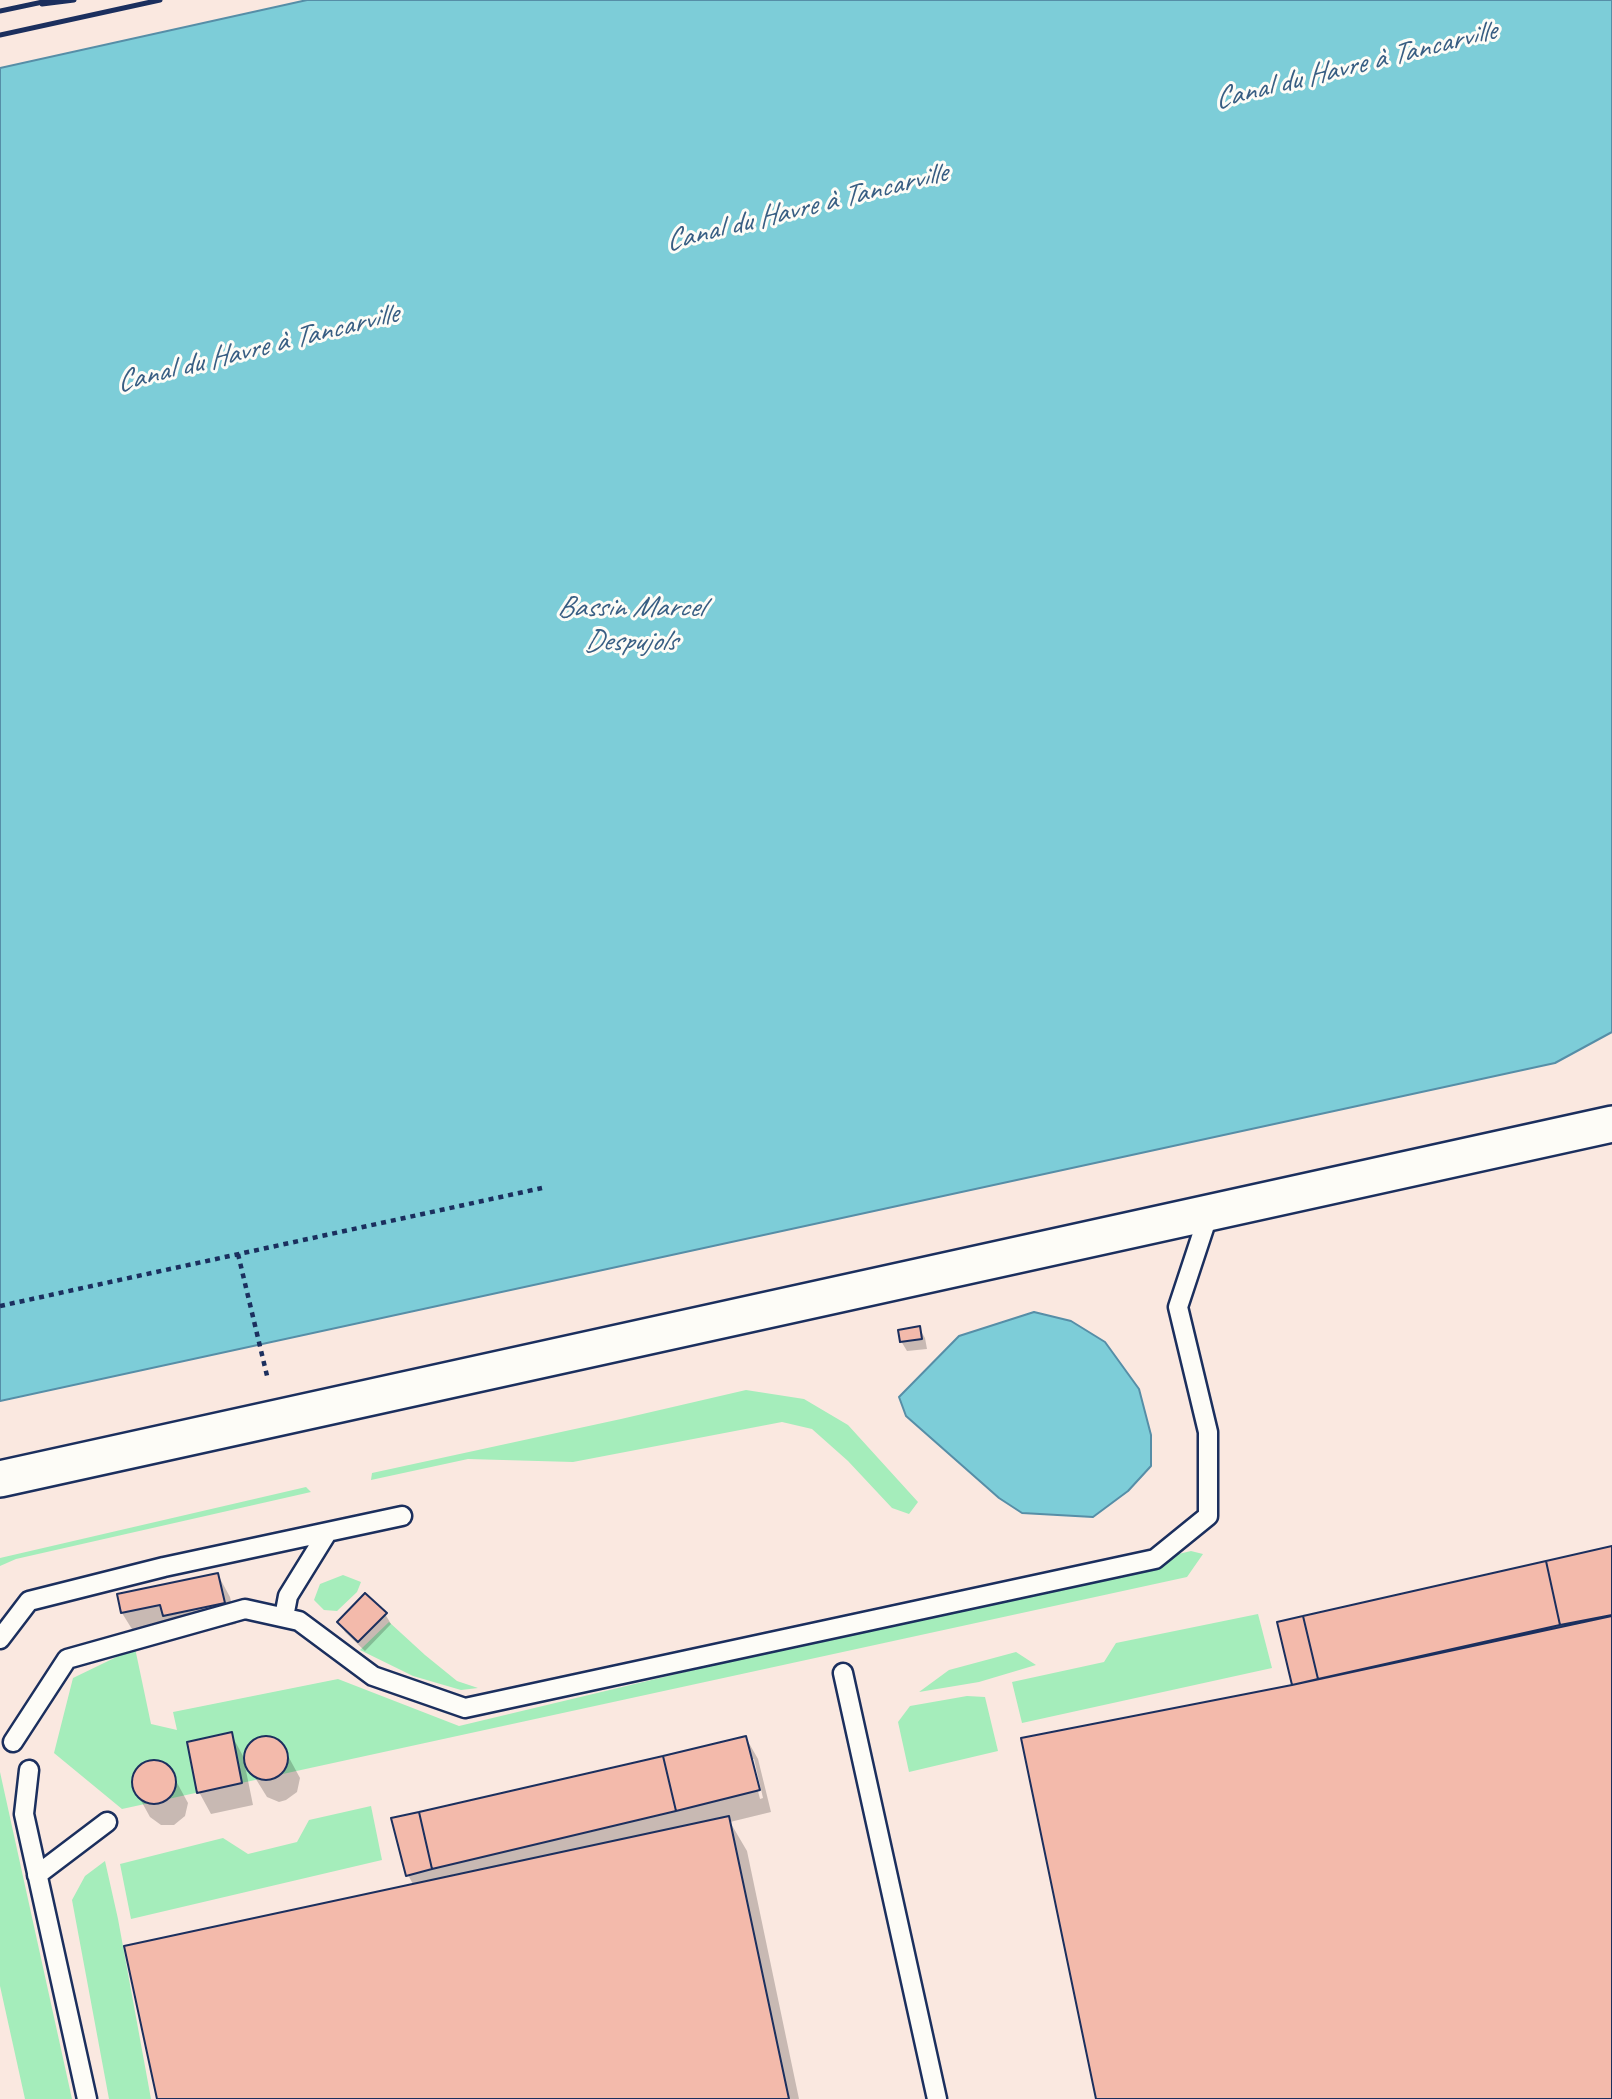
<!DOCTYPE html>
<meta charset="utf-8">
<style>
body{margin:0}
canvas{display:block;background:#fdfcf7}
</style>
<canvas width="1612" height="2099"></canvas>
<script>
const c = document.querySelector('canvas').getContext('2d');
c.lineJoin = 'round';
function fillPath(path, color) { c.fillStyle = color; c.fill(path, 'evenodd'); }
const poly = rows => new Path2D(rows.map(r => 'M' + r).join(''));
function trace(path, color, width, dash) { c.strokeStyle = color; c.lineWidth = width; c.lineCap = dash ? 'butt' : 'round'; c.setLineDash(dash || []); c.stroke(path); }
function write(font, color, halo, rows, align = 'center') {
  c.font = font + ' Caveat,sans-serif'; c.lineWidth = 6; c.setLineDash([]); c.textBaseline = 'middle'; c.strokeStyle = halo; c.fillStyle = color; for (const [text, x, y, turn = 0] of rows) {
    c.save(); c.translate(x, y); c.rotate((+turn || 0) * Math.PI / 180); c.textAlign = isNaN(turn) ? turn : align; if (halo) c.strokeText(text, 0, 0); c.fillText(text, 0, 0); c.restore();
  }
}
const built = poly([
 [0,0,307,0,0,68],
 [1612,1032,1612,2099,0,2099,0,1401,1555,1063]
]);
const green = poly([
 [746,1390,804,1399,848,1425,918,1502,909,1514,892,1508,848,1461,812,1429,782,1422,573,1462,468,1459,371,1480,372,1473,621,1419],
 [306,1487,311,1492,16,1559,0,1566,0,1558],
 [1191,1551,1203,1554,1187,1577,122,1809,54,1753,73,1678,135,1648,151,1724,177,1730,173,1712,338,1679,459,1726],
 [343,1575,361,1582,357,1592,337,1611,324,1610,314,1600,320,1584],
 [1258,1614,1272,1668,1022,1723,1012,1682,1104,1662,1116,1643],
 [389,1622,425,1655,457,1681,478,1688,461,1690,413,1676,360,1650],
 [1016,1652,1036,1665,979,1682,919,1692,949,1670],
 [967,1696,985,1697,998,1751,909,1772,898,1722,910,1706],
 [0,1772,72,2099,25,2099,0,1986],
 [371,1806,382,1860,131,1919,120,1864,223,1838,248,1854,297,1842,309,1820],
 [105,1861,118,1919,151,2099,109,2099,72,1900,85,1876]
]);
const water = poly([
 [307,0,1612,0,1612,1032,1555,1063,0,1401,0,68,307,0],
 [1034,1312,1071,1321,1105,1342,1139,1389,1151,1435,1151,1466,1128,1491,1093,1517,1022,1513,999,1498,906,1416,899,1397,959,1336,1034,1312]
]);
const shadow = poly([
 [919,1328,925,1338,927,1349,907,1351,901,1341],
 [1612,1547,1612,2099,1098,2099,1294,1685,1279,1623],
 [218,1575,230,1597,236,1624,177,1636,135,1634,122,1613,119,1596],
 [385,1614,391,1624,365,1651,345,1632,339,1622],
 [231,1734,243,1756,253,1805,211,1814,199,1792],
 [268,1737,281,1743,300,1778,297,1792,286,1800,279,1802,267,1797,246,1763,247,1750,250,1744,262,1738],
 [746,1738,758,1759,771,1812,730,1822,747,1851,799,2099,159,2099,414,1886,408,1875],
 [750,1759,754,1759,763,1798,760,1799],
 [150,1762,163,1764,169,1768,188,1803,185,1816,174,1825,161,1825,150,1817,134,1788,135,1775,144,1764]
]);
const building = poly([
 [920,1326,922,1339,900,1342,898,1330,920,1326],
 [1612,1546,1612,1615,1560,1625,1546,1561,1612,1546],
 [1546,1561,1560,1625,1318,1679,1303,1616,1546,1561],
 [218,1573,225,1603,163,1616,160,1605,121,1613,117,1594,218,1573],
 [365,1593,387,1613,358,1642,337,1622,365,1593],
 [1303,1616,1318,1679,1292,1685,1277,1622,1303,1616],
 [1612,1616,1612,2099,1096,2099,1021,1738,1292,1685,1612,1616],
 [232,1732,242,1783,197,1793,187,1742,232,1732],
 '244 1758a22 22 0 1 1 44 0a22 22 0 1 1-44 0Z',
 [746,1736,760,1790,676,1811,663,1756,746,1736],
 [663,1756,676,1811,432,1869,419,1812,663,1756],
 '132 1782a22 22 0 1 1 44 0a22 22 0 1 1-44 0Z',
 [419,1812,432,1869,406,1876,391,1818,419,1812],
 [729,1816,789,2099,157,2099,124,1946,729,1816]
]);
const path = poly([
 [238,1254,268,1380],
 [0,1306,542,1188]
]);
const service = poly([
 [284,1617,288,1596,327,1533],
 [0,1639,29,1601,164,1567,402,1516],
 [843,1673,937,2099],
 [13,1742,67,1659,245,1609,299,1621,373,1676,465,1708,1155,1559,1208,1516,1208,1432,1178,1307,1209,1213],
 [29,1770,24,1814,87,2099],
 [37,1875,107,1822]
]);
const minor = poly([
 [0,1479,1612,1124]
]);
const rail = poly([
 [42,4,74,0],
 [0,11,52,0],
 [0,35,160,0]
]);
const waterNames = [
 ["Canal du Havre à Tancarville",1355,66,-14],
 ["Canal du Havre à Tancarville",806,208,-14],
 ["Canal du Havre à Tancarville",257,349,-14],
 ["Bassin Marcel",630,608],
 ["Despujols",630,642]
];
fillPath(built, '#fae8e0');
fillPath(green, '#a5edbb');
fillPath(water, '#7dcdd8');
trace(water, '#568ea7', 2);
fillPath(shadow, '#0003');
fillPath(building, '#f3baab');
trace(building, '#1b2f5e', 2);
trace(service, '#1b2f5e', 23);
trace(minor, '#1b2f5e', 40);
trace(path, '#1b2f5e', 4.5, [5, 5]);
trace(service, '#fdfcf7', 18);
trace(minor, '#fdfcf7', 35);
trace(rail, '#1b2f5e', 5);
write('italic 30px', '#385e83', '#fdfcf7', waterNames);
</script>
